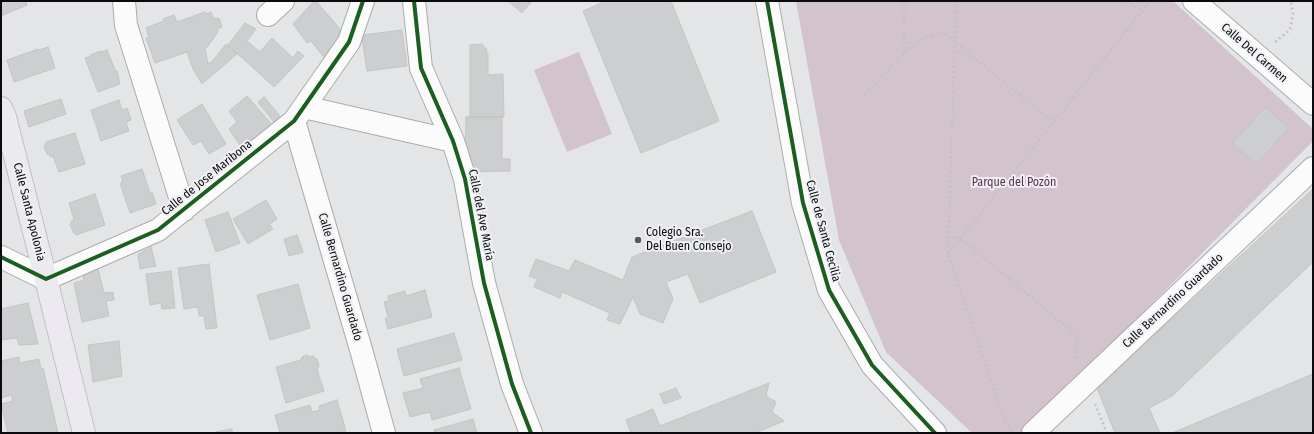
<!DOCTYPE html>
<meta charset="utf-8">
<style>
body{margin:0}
#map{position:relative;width:1314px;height:434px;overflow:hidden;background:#e4e5e6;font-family:"Fira Sans Condensed",sans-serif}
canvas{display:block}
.frame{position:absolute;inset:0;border:2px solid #0b0b0d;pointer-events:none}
</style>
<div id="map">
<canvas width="1314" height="434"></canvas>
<div class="frame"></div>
</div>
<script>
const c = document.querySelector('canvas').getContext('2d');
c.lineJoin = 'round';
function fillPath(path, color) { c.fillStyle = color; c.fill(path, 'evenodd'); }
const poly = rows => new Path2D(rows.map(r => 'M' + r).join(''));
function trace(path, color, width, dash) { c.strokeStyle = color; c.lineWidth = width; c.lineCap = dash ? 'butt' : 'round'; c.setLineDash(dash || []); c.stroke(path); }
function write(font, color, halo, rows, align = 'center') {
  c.font = font + ' "Fira Sans Condensed",sans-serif'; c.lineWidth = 4; c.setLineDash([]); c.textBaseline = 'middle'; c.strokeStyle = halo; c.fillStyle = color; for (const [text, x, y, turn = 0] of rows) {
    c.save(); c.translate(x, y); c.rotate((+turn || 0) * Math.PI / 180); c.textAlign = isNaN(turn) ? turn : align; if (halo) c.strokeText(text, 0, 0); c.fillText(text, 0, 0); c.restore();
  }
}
const green = poly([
 [796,1,1173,1,1313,129,1313,141,1024,433,972,433,886,352,839,240],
 [579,52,612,134,567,152,534,70]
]);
const building = poly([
 [1,1,26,1,27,5,1,16,1,1],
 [314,1,316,1,346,36,326,60,311,41,307,43,293,24,314,1],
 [508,1,532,1,522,13,508,1],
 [606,1,671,1,719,121,641,153,583,11,606,1],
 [205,12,206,14,211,12,214,19,219,18,222,27,217,29,218,32,208,46,205,48,208,64,212,62,226,44,237,54,202,84,193,69,187,52,155,63,146,38,149,37,146,28,164,21,163,19,174,15,177,22,205,12],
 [245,23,256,29,247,41,260,52,272,38,293,58,298,51,304,56,274,87,228,45,245,23],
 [402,30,407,66,367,71,362,38,363,35,402,30],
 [482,44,487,50,486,54,488,54,488,75,503,74,504,117,470,117,470,45,482,44],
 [48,47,55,68,14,82,7,60,38,49,39,50,48,47],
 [107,50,115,70,117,71,120,84,98,92,85,58,91,56,90,55,101,51,102,52,107,50],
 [247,96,273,126,244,151,229,129,237,122,229,111,247,96],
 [264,97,280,116,274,122,258,102,264,97],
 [61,99,66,114,29,127,24,111,61,99],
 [119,100,122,110,127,108,131,120,126,122,129,131,101,141,91,110,119,100],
 [202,104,226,144,209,154,201,141,193,145,177,120,202,104],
 [1265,107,1289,128,1256,164,1233,143,1265,107],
 [466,117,502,117,502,159,510,159,510,171,465,172,466,117],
 [75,133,85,164,59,172,53,156,50,157,50,155,47,154,44,146,46,144,46,142,75,133],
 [142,169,150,193,152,192,156,204,130,213,120,183,123,182,121,176,142,169],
 [1313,189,1313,262,1172,396,1149,408,1160,433,1115,433,1097,388,1313,189],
 [95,194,105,225,76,235,73,232,70,224,72,222,71,221,74,220,69,203,95,194],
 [266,200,277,219,269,224,273,229,248,244,233,219,266,200],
 [752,211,776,272,700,303,688,274,666,282,673,299,663,323,640,314,633,297,620,324,607,320,610,313,562,292,560,298,534,287,537,279,529,276,536,259,569,271,575,260,623,280,632,257,752,211],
 [228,212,240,243,216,252,205,220,228,212],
 [297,235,303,252,289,256,284,239,297,235],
 [151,247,156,266,140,269,138,254,151,247],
 [209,264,217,328,206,329,204,316,199,316,198,307,184,309,178,268,209,264],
 [97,265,104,293,113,292,114,300,106,301,109,316,82,322,74,283,84,280,82,273,97,265],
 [171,271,175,308,162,309,161,303,150,305,146,274,171,271],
 [298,284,310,328,270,340,257,295,298,284],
 [425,290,432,317,388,329,385,319,388,317,384,302,389,301,388,296,405,291,406,296,425,290],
 [28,303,38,344,19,345,17,338,1,340,1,309,28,303],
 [454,333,462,360,404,376,397,349,454,333],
 [119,341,122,376,93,382,88,345,119,341],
 [307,355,310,357,314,356,314,358,317,359,319,366,317,369,324,391,286,403,276,367,301,360,302,357,307,355],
 [19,357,20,363,39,359,41,369,43,368,58,433,8,433,1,404,13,401,11,395,1,398,1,361,19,357],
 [459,368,471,409,432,420,430,412,410,417,403,393,423,388,420,379,459,368],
 [1313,374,1313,433,1172,433,1313,374],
 [769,383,766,396,776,402,772,412,784,421,755,433,631,433,626,420,653,409,660,426,769,383],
 [676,388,681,398,664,404,660,394,676,388],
 [337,400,346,431,339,433,280,433,275,415,310,405,312,412,320,410,319,406,337,400],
 [473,419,477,433,435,433,434,430,473,419],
 [232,429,232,433,215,433,215,432,232,429]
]);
const path = poly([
 [956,1,948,255,1006,423,1012,430],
 [1126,1,1143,11],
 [1275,42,1290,30,1293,14,1291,3,1288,1],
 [904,54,904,1],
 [864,95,906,51,924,38,944,33,1053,122],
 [948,237,960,238,1074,333,1078,341,1074,361,1073,362],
 [948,254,1150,1],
 [1095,404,1107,433]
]);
const minor = poly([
 [124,1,126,25,184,210],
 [414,1,421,68,453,141,465,179,484,283,512,384,531,433],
 [767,1,803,203,829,290,872,365,935,433],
 [1194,1,1313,104],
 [268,15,283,1],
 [304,107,453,141],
 [294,121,362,353,384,433],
 [1,257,46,279,158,230,294,121,349,42,363,1],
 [1033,433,1313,168]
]);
const major = poly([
 [1,108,5,117,46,279,84,433]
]);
const cycleway = poly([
 [414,1,421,68,453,141,465,179,484,283,512,384,531,433],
 [767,1,803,203,829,290,872,365,935,433],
 [1,257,46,279,158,230,294,121,349,42,363,1]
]);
const markers = [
 [638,240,4,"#575759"]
];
const streetNames = [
 ["Calle Del Carmen",1254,53,41],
 ["Calle de Jose Maribona",207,178,-39],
 ["Calle Santa Apolonia",29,212,76],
 ["Calle del Ave María",481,215,79],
 ["Calle de Santa Cecilia",823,231,75],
 ["Calle Bernardino Guardado",340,277,74],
 ["Calle Bernardino Guardado",1173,301,-43]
];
const parkNames = [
 ["Parque del Pozón",1014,183]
];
const poiNames = [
 ["Colegio Sra.",646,233],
 ["Del Buen Consejo",646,247]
];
fillPath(green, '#d2c3cd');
fillPath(building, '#cdcecf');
trace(building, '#c3c4c4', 1);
trace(minor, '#abacad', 24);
trace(major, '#c0c0c1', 24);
trace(path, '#c2c2c3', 2.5, [2, 3]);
trace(minor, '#fbfbfb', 22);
trace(major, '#ede9f1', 22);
trace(cycleway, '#1b5e20', 4);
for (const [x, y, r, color] of markers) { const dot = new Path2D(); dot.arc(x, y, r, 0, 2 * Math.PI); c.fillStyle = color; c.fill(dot); trace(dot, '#f0f1f4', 1.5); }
write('12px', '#0b0b0d', '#f0f1f4', streetNames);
write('12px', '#5b324f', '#f0f1f4', parkNames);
write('12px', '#0b0b0d', '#f0f1f4', poiNames, 'left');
</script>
